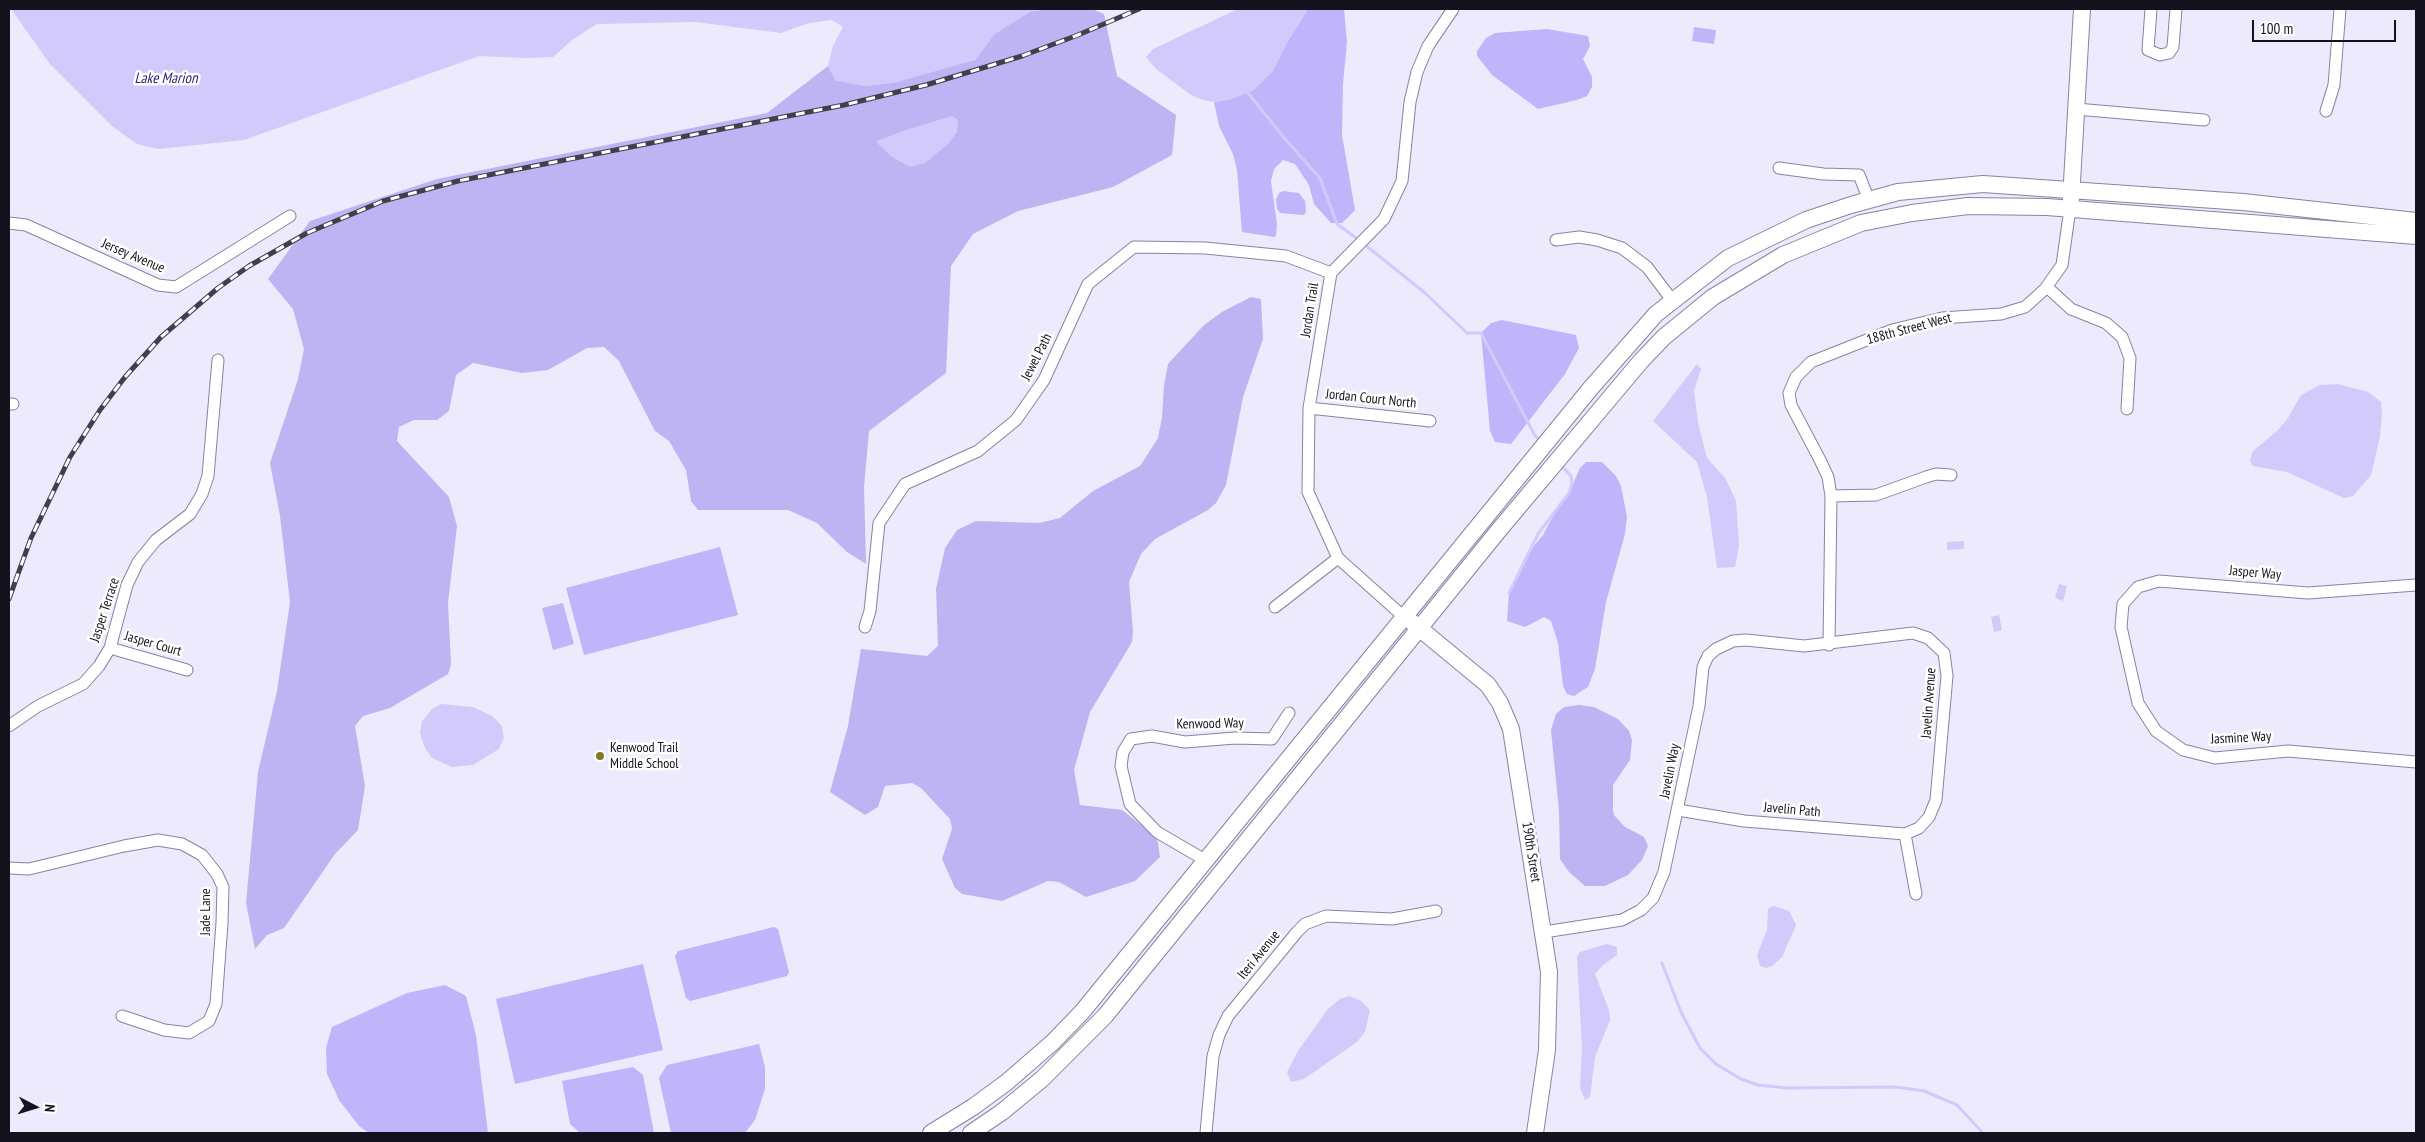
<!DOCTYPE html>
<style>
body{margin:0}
#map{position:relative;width:2425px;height:1142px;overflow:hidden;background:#eceafc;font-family:"PT Sans Narrow",sans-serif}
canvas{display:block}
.frame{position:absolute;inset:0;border:10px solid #14121c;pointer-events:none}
.north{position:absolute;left:10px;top:1082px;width:50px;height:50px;-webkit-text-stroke:4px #fff;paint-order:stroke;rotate:95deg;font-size:14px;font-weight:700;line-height:20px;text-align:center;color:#14121c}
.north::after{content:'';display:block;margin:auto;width:18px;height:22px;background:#14121c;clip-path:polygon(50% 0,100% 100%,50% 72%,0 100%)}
.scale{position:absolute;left:2252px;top:20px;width:144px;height:22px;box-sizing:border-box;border:2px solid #14121c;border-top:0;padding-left:6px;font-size:15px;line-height:18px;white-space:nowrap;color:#14121c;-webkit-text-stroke:4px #fff;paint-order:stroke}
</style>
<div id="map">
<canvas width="2425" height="1142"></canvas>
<div class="frame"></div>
<div class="north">N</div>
<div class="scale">100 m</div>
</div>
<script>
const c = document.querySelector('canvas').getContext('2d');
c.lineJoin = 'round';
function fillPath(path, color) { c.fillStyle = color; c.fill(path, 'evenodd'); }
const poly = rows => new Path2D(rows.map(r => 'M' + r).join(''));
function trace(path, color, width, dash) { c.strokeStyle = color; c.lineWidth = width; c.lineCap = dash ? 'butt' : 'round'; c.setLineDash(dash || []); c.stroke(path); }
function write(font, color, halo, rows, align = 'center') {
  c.font = font + ' "PT Sans Narrow",sans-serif'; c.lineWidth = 5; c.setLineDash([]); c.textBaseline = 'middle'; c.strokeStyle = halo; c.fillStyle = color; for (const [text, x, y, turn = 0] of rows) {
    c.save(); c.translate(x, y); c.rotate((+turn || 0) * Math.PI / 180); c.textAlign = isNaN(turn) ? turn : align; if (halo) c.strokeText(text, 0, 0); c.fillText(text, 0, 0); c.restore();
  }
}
const green = poly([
 [1308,9,1344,9,1347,42,1343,84,1342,135,1355,210,1342,223,1331,223,1314,204,1309,185,1295,164,1283,160,1274,169,1271,181,1277,224,1276,236,1274,237,1242,232,1237,170,1233,154,1219,126,1214,102,1231,99,1272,72,1286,44],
 [1694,27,1716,30,1714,44,1692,41],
 [1547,29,1588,36,1590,46,1583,59,1592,77,1592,87,1587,96,1577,100,1538,109,1492,75,1477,56,1477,51,1486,38,1495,33],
 [1283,191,1299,193,1305,201,1306,212,1304,215,1280,213,1277,209,1276,199,1279,193],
 [1502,320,1576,335,1579,348,1565,374,1511,444,1495,442,1490,431,1481,333,1491,323],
 [1586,462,1602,462,1616,476,1621,486,1627,517,1625,534,1606,602,1595,669,1588,687,1574,696,1567,694,1563,686,1558,643,1551,621,1544,617,1525,627,1507,621,1509,593,1528,553,1543,535,1559,505,1569,493,1580,468],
 [720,547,738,615,584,655,566,588],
 [563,603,574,644,553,650,542,608],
 [774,927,778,929,789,972,787,976,690,1001,686,998,675,956,678,951],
 [643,964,663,1050,515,1084,496,999],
 [445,985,466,996,476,1035,488,1133,369,1133,359,1126,339,1100,327,1074,326,1048,332,1027,407,993],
 [759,1044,765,1067,765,1089,755,1120,745,1133,671,1133,659,1078,667,1065],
 [633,1067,643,1075,654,1133,580,1133,570,1124,562,1081]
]);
const forest = poly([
 [1050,9,1092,9,1104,14,1117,76,1176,115,1172,155,1113,187,1018,211,973,234,951,266,946,373,869,431,864,487,866,564,847,552,817,523,788,510,698,510,691,501,686,470,669,441,655,431,619,361,604,347,587,348,548,370,522,373,473,363,456,375,449,411,437,420,414,420,399,427,397,441,449,497,457,526,448,603,451,664,448,674,390,708,363,716,355,726,365,786,358,830,335,854,284,928,267,935,255,949,246,903,258,772,277,691,290,602,280,516,270,463,298,379,304,349,293,309,268,279,310,221,437,179,767,113,828,66,836,81,975,60,994,34,1031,11],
 [1251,297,1261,299,1263,339,1243,397,1226,485,1216,503,1208,510,1155,539,1141,554,1129,582,1133,632,1132,642,1090,712,1074,770,1080,805,1122,810,1157,837,1160,857,1135,881,1086,897,1059,882,1048,881,1002,901,962,894,955,888,942,859,952,829,950,819,921,788,912,783,885,786,878,807,865,815,830,792,848,726,861,649,927,656,938,646,936,589,945,548,957,530,976,521,1039,523,1060,518,1093,491,1140,466,1158,438,1162,417,1164,385,1168,364,1204,325,1222,312],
 [1579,705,1594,707,1618,719,1629,731,1632,740,1630,760,1613,785,1613,810,1614,815,1625,827,1644,837,1648,846,1642,860,1628,875,1605,886,1585,886,1569,872,1560,859,1559,811,1551,730,1556,714,1564,707]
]);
const water = poly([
 [11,9,1050,9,1031,11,995,34,975,60,894,83,865,86,836,81,828,66,833,46,843,27,832,20,809,23,781,33,696,22,597,24,572,40,553,57,524,58,479,56,244,140,158,149,137,144,112,126,50,64],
 [1238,9,1308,9,1286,44,1272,72,1253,91,1231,99,1214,102,1203,100,1191,95,1156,69,1146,57,1153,49],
 [952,116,958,120,957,132,949,143,925,163,910,167,892,157,877,143,877,141,906,130],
 [1697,364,1701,369,1694,391,1698,422,1707,458,1725,478,1736,501,1739,546,1735,567,1717,568,1707,497,1697,462,1653,421],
 [2338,384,2368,392,2381,402,2382,415,2380,436,2371,475,2353,496,2344,498,2287,472,2253,466,2250,461,2252,452,2278,430,2288,418,2301,395,2320,385],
 [1964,541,1964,549,1947,550,1947,542],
 [2059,584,2067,586,2063,601,2055,598],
 [1999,615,2002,630,1994,632,1991,617],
 [441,704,473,707,492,716,502,726,504,738,499,749,473,765,452,767,432,758,425,748,420,733,422,721,432,709],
 [1773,906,1789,911,1796,925,1782,957,1772,966,1766,968,1760,966,1757,955,1767,930,1768,909],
 [1607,944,1617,947,1617,955,1603,965,1595,974,1609,1010,1610,1020,1595,1057,1590,1097,1585,1100,1580,1088,1582,1047,1577,957,1580,952],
 [1349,996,1361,1001,1370,1010,1365,1032,1357,1042,1304,1079,1291,1082,1287,1072,1298,1051,1328,1009,1340,999]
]);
const stream = poly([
 [1248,93,1285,139,1320,178,1337,224,1359,240],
 [1364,244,1425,293,1467,333,1481,333,1534,434,1540,441],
 [1509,593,1538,534,1569,493,1572,484,1571,476,1561,465],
 [1662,963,1681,1012,1700,1048,1716,1064,1741,1079,1758,1085,1786,1088,1896,1087,1924,1091,1957,1105,1983,1133]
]);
const street = poly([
 [2151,9,2148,50,2160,55,2169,53,2173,47,2176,9],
 [2076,109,2204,120],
 [2326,111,2334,85,2340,9],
 [1779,168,1823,174,1859,175,1869,200],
 [9,223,26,225,158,285,176,287,290,216],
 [1556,240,1579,237,1597,240,1622,248,1647,267,1672,300],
 [2047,287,2071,309,2106,323,2122,337,2130,358,2127,409],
 [9,404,13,404],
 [1309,408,1430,421],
 [1831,496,1876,495,1926,477,1936,474,1951,475],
 [2416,585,2308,593,2159,581,2138,587,2123,604,2121,627,2138,703,2156,731,2183,750,2215,758,2288,751,2416,762],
 [1275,607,1338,558],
 [1404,617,1338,558,1308,492,1309,408,1331,273,1384,219,1402,181,1410,102,1417,72,1428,46,1453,9],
 [865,627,870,611,879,523,905,484,978,451,1016,420,1044,380,1088,284,1134,247,1205,248,1286,256,1331,273],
 [1829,645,1831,496,1828,477,1820,460,1791,405,1789,393,1796,377,1811,362,1892,330,1942,318,2001,314,2025,307,2045,289,2062,265,2071,202],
 [110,648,187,670],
 [9,726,38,706,83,684,99,666,110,648,127,585,138,562,156,540,190,514,202,494,208,476,218,360],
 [1905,834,1916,894],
 [1205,860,1157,832,1130,804,1121,766,1123,752,1131,739,1152,736,1185,742,1235,738,1272,739,1289,713],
 [9,868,29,869,124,846,158,840,182,844,202,855,217,874,223,887,222,923,216,1004,209,1021,189,1033,164,1030,122,1016],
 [1544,932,1622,920,1641,910,1653,898,1664,872,1699,706,1703,667,1708,656,1716,649,1733,641,1746,640,1804,646,1913,633,1928,638,1944,653,1947,676,1936,800,1929,817,1919,828,1905,834,1744,821,1678,810],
 [1206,1133,1213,1056,1219,1035,1228,1016,1297,932,1305,924,1326,916,1392,919,1436,911]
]);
const secondary = poly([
 [2071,199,2082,9],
 [1413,623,1488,685,1500,703,1511,729,1549,972,1547,1050,1535,1133],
 [931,1133,973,1107,1007,1082,1053,1042,1082,1012,1590,389,1656,314,1728,258,1806,220,1851,205,1898,192,1983,184,2243,202,2416,221],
 [971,1133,1002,1112,1042,1079,1105,1016,1499,530,1641,361,1664,337,1713,297,1783,255,1861,223,1912,213,1968,206,2047,207,2416,236]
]);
const rail = poly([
 [9,599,31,538,70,457,100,410,125,377,161,337,218,288,249,266,307,233,383,201,458,181,844,105,926,85,1022,56,1078,35,1139,9]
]);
const markers = [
 [600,756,5,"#817a1f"]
];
const streetNames = [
 ["Jersey Avenue",133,256,23],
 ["Jordan Trail",1310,310,-81],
 ["188th Street West",1909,329,-15],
 ["Jewel Path",1037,357,-63],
 ["Jordan Court North",1371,399,6],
 ["Jasper Way",2255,573,5],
 ["Jasper Terrace",105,610,-72],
 ["Jasper Court",153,644,16],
 ["Javelin Avenue",1929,703,-86],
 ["Kenwood Way",1210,724,-1],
 ["Jasmine Way",2241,738,-3],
 ["Javelin Way",1670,771,-79],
 ["Javelin Path",1792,810,5],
 ["190th Street",1531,852,81],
 ["Jade Lane",206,912,-90],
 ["Iteri Avenue",1259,955,-51]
];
const poiNames = [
 ["Kenwood Trail",610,748],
 ["Middle School",610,764]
];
const waterNames = [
 ["Lake Marion",166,79]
];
fillPath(green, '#c0b5fb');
fillPath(forest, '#beb4f4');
fillPath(water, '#d1cafb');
trace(stream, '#d1cafb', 3);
trace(street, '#87849f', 13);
trace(secondary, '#87849f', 18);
trace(street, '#fff', 11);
trace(secondary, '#fff', 16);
trace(rail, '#413f4b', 5);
trace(rail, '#fff', 3, [9]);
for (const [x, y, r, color] of markers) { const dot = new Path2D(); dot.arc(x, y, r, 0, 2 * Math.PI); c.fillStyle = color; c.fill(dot); trace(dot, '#fff', 2); }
write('14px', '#14121c', '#fff', streetNames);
write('14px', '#14121c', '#fff', poiNames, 'left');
write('italic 15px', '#3c207a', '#fff', waterNames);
</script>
